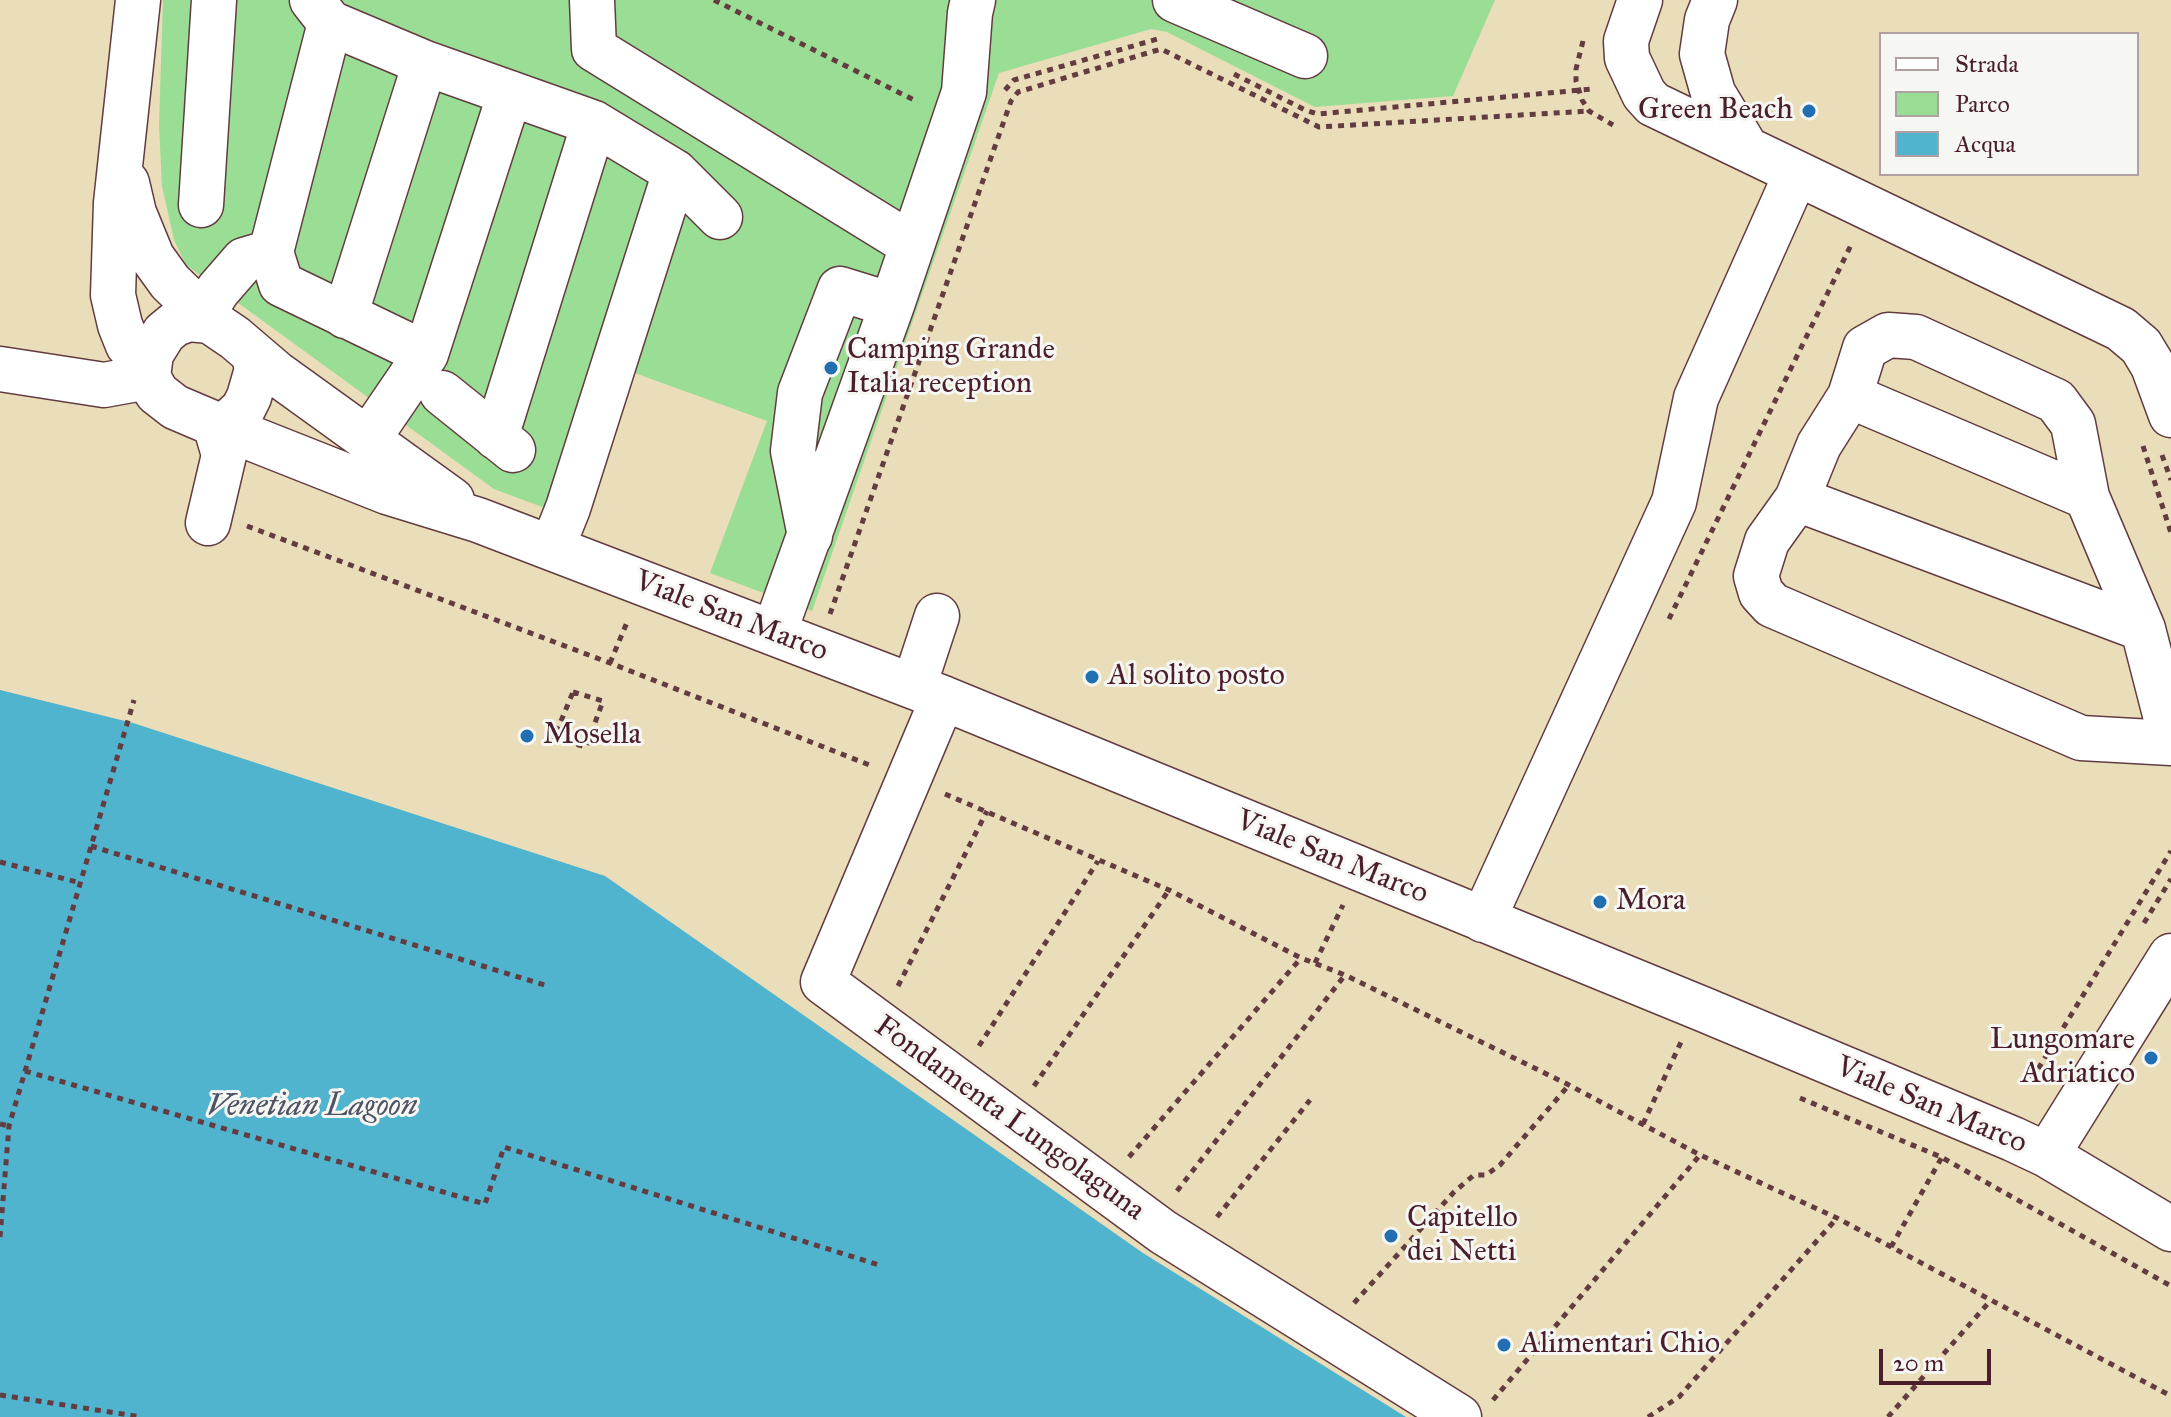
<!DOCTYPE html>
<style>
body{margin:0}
#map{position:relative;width:2171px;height:1417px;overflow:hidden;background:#eaddb9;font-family:"IM FELL Great Primer",serif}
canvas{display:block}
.legend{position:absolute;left:1879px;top:32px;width:260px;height:144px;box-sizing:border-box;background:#f6f6f2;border:2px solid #b1a0a2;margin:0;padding:10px 14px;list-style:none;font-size:24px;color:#4a1f2b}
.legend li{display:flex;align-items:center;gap:16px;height:40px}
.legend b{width:40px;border:2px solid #b1a0a2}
.scale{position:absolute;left:1879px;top:1349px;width:112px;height:36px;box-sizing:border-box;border:4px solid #4a1f2b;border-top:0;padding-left:10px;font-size:24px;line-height:28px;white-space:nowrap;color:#4a1f2b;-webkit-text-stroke:6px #f6f6f2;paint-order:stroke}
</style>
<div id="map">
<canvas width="2171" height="1417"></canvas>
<ul class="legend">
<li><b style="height:10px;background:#fff"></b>Strada</li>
<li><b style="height:22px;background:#9add94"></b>Parco</li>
<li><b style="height:22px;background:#50b4ce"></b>Acqua</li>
</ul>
<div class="scale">20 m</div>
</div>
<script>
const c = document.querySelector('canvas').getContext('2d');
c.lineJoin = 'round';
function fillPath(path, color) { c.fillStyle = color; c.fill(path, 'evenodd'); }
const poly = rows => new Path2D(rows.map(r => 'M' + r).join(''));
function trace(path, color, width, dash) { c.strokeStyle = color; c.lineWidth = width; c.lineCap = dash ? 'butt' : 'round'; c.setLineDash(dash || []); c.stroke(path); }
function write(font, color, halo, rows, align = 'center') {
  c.font = font + ' "IM FELL Great Primer",serif'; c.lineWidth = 6; c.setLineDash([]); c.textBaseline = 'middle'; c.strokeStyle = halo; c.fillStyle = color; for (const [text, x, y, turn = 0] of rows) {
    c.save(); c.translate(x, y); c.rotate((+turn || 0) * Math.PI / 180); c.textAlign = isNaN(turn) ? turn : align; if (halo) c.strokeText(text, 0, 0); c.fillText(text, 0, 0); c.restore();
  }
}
const green = poly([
 [163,0,1495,0,1453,96,1315,107,1167,32,1151,29,999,73,812,611,710,573,767,421,632,372,585,523,494,489,186,265,174,240,162,186,159,126]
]);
const water = poly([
 [0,690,133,723,605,876,1143,1253,1406,1417,0,1417]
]);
const path = poly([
 [714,0,918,102],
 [1583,41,1576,69,1576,81,1582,100,1589,111,1613,125],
 [1234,74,1305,110,1318,114,1592,89],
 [1005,90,1014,80,1161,38],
 [2143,446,2171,533],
 [2162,455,2171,480],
 [247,526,610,663,872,766],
 [830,614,1011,101,1018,92,1161,49,1319,127,1589,111],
 [1669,619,1852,243],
 [610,663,628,620],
 [573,692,603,701,586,747,554,738,573,692],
 [945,794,1169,890,1301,958,1345,975,1569,1085,1700,1155,1837,1218,2171,1396],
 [91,846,548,986],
 [0,862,81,883],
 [2144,923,2171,879],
 [1315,963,1343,905],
 [898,986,987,811],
 [979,1046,1098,861],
 [25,1071,485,1204,504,1147,879,1265],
 [2032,1079,2171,851],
 [1034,1086,1169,890],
 [1800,1098,1941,1157,2171,1286],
 [0,1124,9,1126],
 [1643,1124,1681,1042],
 [1129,1157,1301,958],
 [1177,1191,1345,975],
 [1217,1217,1310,1100],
 [0,1237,9,1126,134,700],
 [1891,1247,1942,1157],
 [1354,1303,1454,1192,1474,1175,1486,1175,1500,1165,1569,1085],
 [0,1395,142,1417],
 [1493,1400,1700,1155],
 [1648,1417,1679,1397,1837,1218],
 [1888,1417,1991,1300]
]);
const minor = poly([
 [138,0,116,203,113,295,120,325,128,345,149,366],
 [312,0,330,23,425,63,345,316],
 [592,0,594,49,912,245],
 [1175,0,1305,56],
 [1640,0,1626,41,1627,58,1644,94,1653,104,2121,329,2141,346,2153,366,2171,415],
 [1715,0,1707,20,1702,54,1713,93,1746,148],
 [330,23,271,252,281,284,426,354],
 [425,63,594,123,675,172,720,217],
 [127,183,134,213,152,257,170,282,210,321],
 [201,205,214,0],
 [203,313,218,290,244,260,271,252],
 [254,356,257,369,249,397,243,409,228,423,215,424,175,407,157,393,148,377,151,354,164,333,175,324,189,319,210,321,235,338,276,373,452,500],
 [0,369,104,385,148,377],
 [442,393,513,450],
 [1850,396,2087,497],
 [215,424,387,492,478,520,943,698,1705,1010,2013,1139,2047,1155,2171,1229],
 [496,437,594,123],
 [368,439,426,354,510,93],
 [1797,499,2143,629],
 [208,523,224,455,215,424],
 [810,536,793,451,800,393,840,289,892,305],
 [552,548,568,508,675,172],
 [774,633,892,305,964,92,970,13,973,0],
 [914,686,937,616],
 [943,698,823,982,1163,1232,1459,1417],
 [2171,738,2143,629,2087,497,2073,424,2056,401,1916,337,1888,335,1865,348,1850,396,1819,445,1797,499,1767,541,1756,576,1761,593,1772,605,2081,738,2171,743],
 [1483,920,1674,502,1696,398,1796,174],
 [2047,1155,2171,956]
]);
const markers = [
 [1809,111,8,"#1f6fb2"],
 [831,368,8,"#1f6fb2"],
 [1092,677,8,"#1f6fb2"],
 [527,736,8,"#1f6fb2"],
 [1600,902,8,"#1f6fb2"],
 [2151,1058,8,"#1f6fb2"],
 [1391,1236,8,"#1f6fb2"],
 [1504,1345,8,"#1f6fb2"]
];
const poiNames = [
 ["Green Beach",1793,111,"right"],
 ["Camping Grande",847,351],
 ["Italia reception",847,385],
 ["Al solito posto",1108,677],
 ["Mosella",543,736],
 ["Mora",1616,902],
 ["Lungomare",2135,1041,"right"],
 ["Adriatico",2135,1075,"right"],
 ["Capitello",1407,1219],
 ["dei Netti",1407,1253],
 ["Alimentari Chio",1520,1345]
];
const streetNames = [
 ["Viale San Marco",731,617,21],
 ["Viale San Marco",1332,858,22],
 ["Viale San Marco",1931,1106,23],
 ["Fondamenta Lungolaguna",1009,1119,36]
];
const waterNames = [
 ["Venetian Lagoon",312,1107]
];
fillPath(green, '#9add94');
fillPath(water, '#50b4ce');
trace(minor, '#623c40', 47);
trace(path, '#623c40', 5, [6, 6]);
trace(minor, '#fff', 44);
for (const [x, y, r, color] of markers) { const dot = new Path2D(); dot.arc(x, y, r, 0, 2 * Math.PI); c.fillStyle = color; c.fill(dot); trace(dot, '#f6f6f2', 3); }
write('30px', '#4a1f2b', '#f6f6f2', poiNames, 'left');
write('30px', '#4a1f2b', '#f6f6f2', streetNames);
write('italic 32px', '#4c5364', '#f6f6f2', waterNames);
</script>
